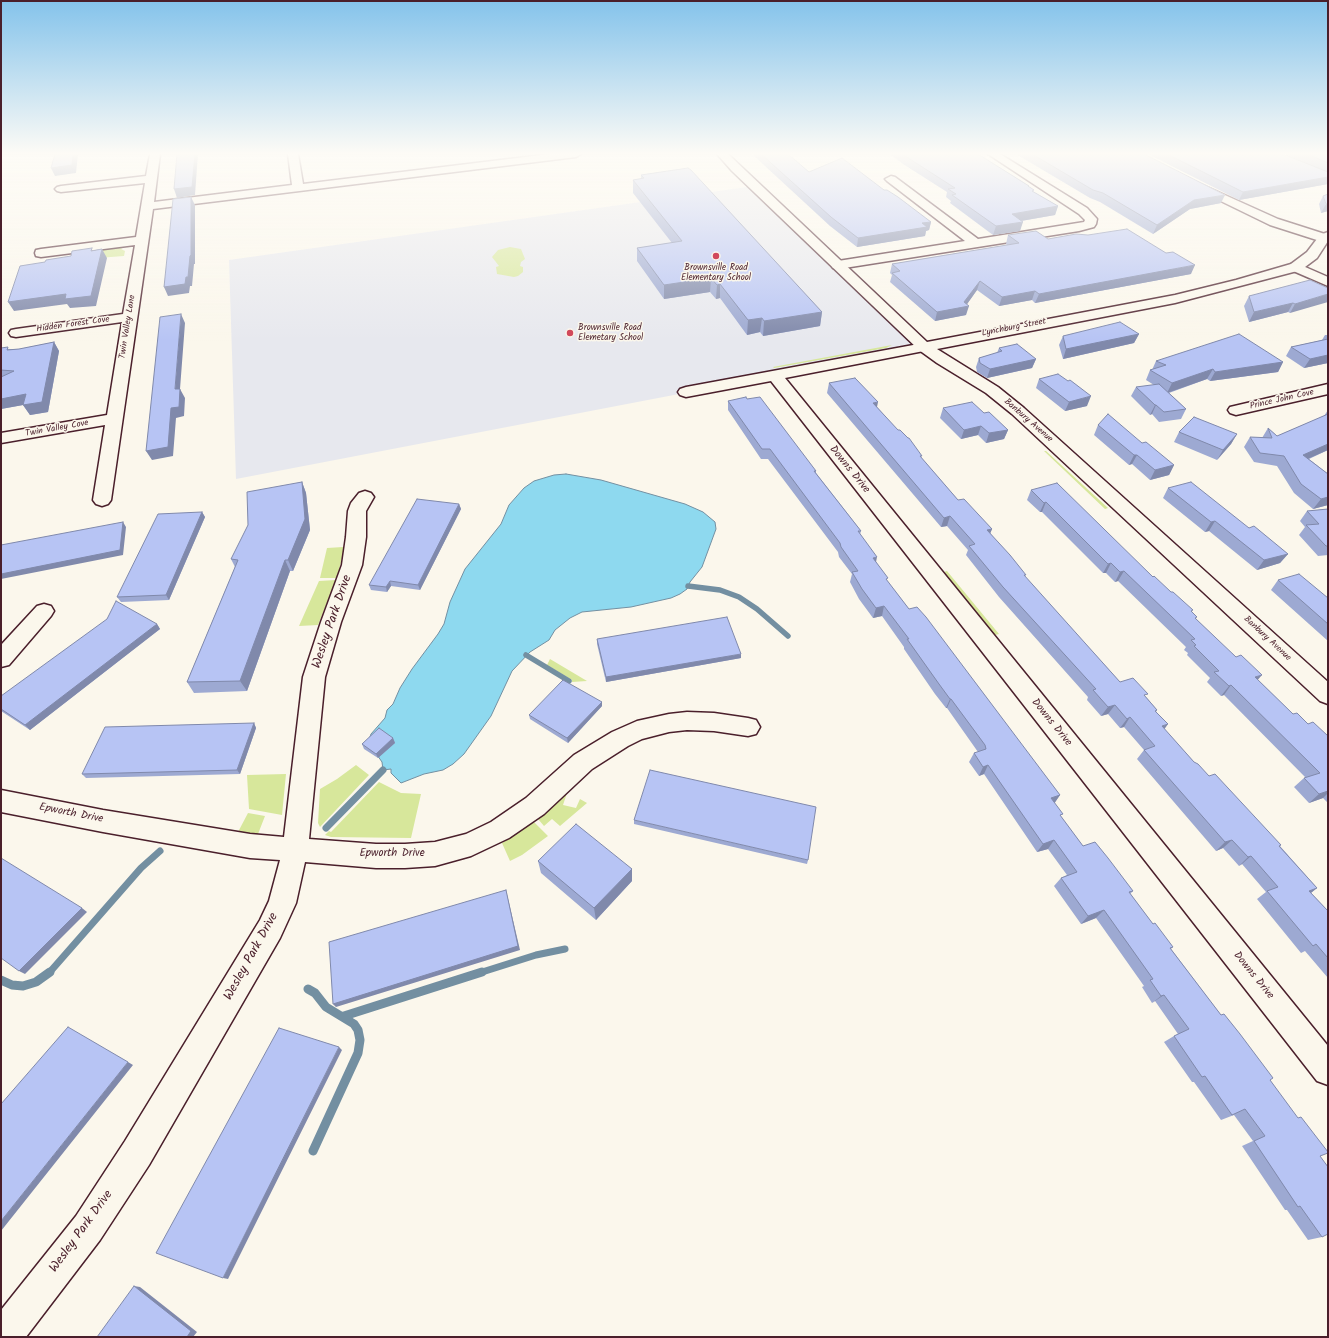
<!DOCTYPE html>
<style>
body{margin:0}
#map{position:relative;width:1329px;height:1338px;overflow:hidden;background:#fbf7ec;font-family:Kalam,sans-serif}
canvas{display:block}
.frame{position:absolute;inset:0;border:2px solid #4a1f2b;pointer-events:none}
</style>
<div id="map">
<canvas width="1329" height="1338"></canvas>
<div class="frame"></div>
</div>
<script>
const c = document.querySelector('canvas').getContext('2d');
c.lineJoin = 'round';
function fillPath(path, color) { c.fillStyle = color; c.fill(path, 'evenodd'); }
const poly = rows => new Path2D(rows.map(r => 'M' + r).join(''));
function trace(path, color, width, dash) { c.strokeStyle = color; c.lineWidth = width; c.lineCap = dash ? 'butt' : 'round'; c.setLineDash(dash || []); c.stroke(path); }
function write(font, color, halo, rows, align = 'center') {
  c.font = font + ' Kalam,sans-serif'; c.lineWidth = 3; c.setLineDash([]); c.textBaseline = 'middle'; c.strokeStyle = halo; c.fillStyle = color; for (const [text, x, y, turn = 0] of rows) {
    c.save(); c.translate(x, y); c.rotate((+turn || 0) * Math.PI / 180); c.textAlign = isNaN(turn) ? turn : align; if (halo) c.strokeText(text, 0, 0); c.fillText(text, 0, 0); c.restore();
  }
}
const built = poly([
 [754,186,924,347,236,479,229,260]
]);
const green = poly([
 [120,246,124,247,121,249,125,251,124,256,98,258,88,250],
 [510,247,521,249,525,259,521,262,520,266,523,267,523,272,518,276,514,277,497,274,496,267,499,266,492,257,498,250],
 [892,345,886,348,774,368,773,367],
 [1044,451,1046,451,1108,508,1105,509],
 [343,547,344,550,337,578,320,578,327,548],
 [947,571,999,634,995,635,944,572],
 [336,580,318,625,299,626,319,581],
 [550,659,587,681,572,682,572,680,547,665],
 [356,765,369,775,320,827,318,823,320,789,337,779],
 [286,774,282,815,249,809,247,775],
 [379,782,401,793,421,794,411,838,331,837,325,835,329,831,331,832],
 [567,793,563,805,576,808,580,799,587,803,560,826,552,819,544,826,538,819],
 [248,813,265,816,258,834,253,835,238,832],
 [534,822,548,836,522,855,510,861,502,843]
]);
const water = poly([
 [566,474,601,480,685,504,703,512,715,522,716,529,702,567,690,582,687,589,680,594,671,598,631,607,582,612,570,618,555,630,549,640,530,652,512,671,491,716,464,754,453,764,443,770,424,774,401,783,391,773,391,769,383,770,382,762,368,742,371,734,385,718,387,710,393,704,400,688,412,669,438,634,444,624,450,602,465,569,501,524,509,505,524,488,534,481,554,475,566,474]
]);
const streamFar2 = poly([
 [688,586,720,590,739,597,757,609,788,636],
 [526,655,569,681]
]);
const streamFar1 = poly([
 [326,828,383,770],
 [49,973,141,868,160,851],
 [479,973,536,955,565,949]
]);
const stream = poly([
 [1,980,12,985,23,986,36,982,50,972],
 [308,989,315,993,326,1007,354,1024,358,1030,360,1040,358,1053,313,1151],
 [344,1016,482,972]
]);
const minor = poly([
 [150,154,160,154,154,202,292,185,288,154,298,154,303,184,550,154,581,154,576,157,153,209,111,500,108,504,102,506,96,504,93,500,105,425,1,443,1,433,107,415,122,322,16,337,11,336,9,333,11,330,16,329,123,314,135,245,41,257,36,256,35,253,36,250,41,249,136,237,145,183,61,192,57,191,55,189,57,187,61,186,146,176,150,154],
 [988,154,1000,154,1087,208,1097,219,1096,224,1094,227,1079,231,838,269,833,268,831,265,833,262,838,261,965,241,887,181,885,179,891,176,895,177,978,239,1084,222,1085,220,1079,214,988,154],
 [1196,182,1278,219,1328,235,1328,241,1320,241,1270,225,1192,187,1190,185,1192,183,1196,182],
 [1296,263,1328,277,1328,286,1291,270,1289,267,1291,264,1296,263],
 [924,343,929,344,931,347,929,350,785,378,1328,1046,1328,1085,1317,1081,771,381,686,397,680,395,678,392,680,389,686,387,924,343],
 [1328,384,1328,394,1236,415,1230,413,1228,410,1230,407,1328,384],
 [365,491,371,493,374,497,366,511,366,537,362,565,341,622,325,677,309,839,376,844,405,844,435,842,466,834,491,822,526,798,574,755,612,732,637,721,669,714,687,712,714,713,748,718,756,720,760,727,756,734,748,736,714,731,687,730,669,732,642,739,628,746,592,769,544,814,509,838,471,856,435,866,405,868,376,868,305,862,296,903,280,938,149,1165,100,1240,26,1337,1,1337,1,1310,76,1216,125,1141,260,920,269,901,280,860,250,858,103,832,1,812,1,790,103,810,250,834,284,837,303,677,321,622,342,565,346,537,348,511,351,503,359,493,365,491],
 [44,604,51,606,54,611,51,616,9,665,1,667,1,645,37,606,44,604]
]);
const tertiary = poly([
 [717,154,728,154,927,342,1175,295,1236,280,1291,264,1307,252,1320,235,1328,232,1328,241,1317,258,1301,270,1175,303,937,349,998,387,1024,408,1328,682,1328,704,1320,701,1012,414,986,393,937,363,919,350,732,171,717,154]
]);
const wall = poly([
 [752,154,788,154,809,172,884,190,931,222,929,230,926,231,925,236,857,247,830,226],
 [890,154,978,154,1029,186,1029,187,1034,192,1058,206,1055,215,1021,221,1020,231,993,235,950,203,951,201,946,197,947,192,903,164],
 [1016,154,1144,154,1221,203,1190,209,1153,234,1100,202,1090,198],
 [1148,154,1283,154,1305,163,1285,154,1328,154,1328,184,1239,200],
 [641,175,822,312,820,326,763,336,760,332,747,335,720,298,716,299,710,292,664,299,637,261,637,248,672,243,633,193,633,180,641,179],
 [1323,196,1328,211,1321,213,1319,204],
 [1008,235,1048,239,1191,274,1035,303,1032,300,999,306,977,290,967,304,966,315,935,321,890,282,892,275,890,273,892,264,1007,245,1006,244],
 [1328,288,1290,313,1288,312,1249,322,1244,306,1249,296],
 [1139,334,1134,343,1063,359,1059,345,1063,336],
 [1325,335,1328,335,1328,363,1304,368,1286,356,1291,347,1322,340],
 [54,342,59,351,48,412,30,415,23,405,1,409,1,348,10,349,19,349],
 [999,348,1036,359,1032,368,987,378,977,372,976,367,979,358,997,353],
 [1156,361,1283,362,1278,372,1210,381,1207,379,1169,393,1186,409,1181,419,1159,422,1152,414,1150,415,1131,396,1136,387,1154,385,1146,380,1150,370,1152,370],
 [1039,379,1068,381,1087,406,1065,411,1036,388],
 [829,383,877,407,958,500,992,529,990,533,1025,577,1120,682,1146,697,1157,710,1156,712,1164,729,1194,762,1209,776,1280,846,1317,888,1311,893,1328,911,1328,978,1305,951,1301,953,1257,899,1266,892,1242,864,1239,866,1223,848,1216,851,1137,759,1144,750,1124,727,1120,728,1108,714,1101,716,1087,700,1088,697,999,597,966,555,968,550,947,526,941,527,827,393],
 [728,401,816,471,816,473,861,531,860,534,887,581,909,609,1060,795,1054,803,1061,817,1083,846,1133,891,1130,894,1153,924,1173,947,1171,949,1270,1080,1320,1156,1322,1237,1308,1240,1287,1210,1285,1210,1242,1146,1253,1141,1234,1115,1221,1120,1194,1082,1192,1082,1164,1042,1174,1036,1178,1034,1155,1001,1152,1003,1142,987,1144,986,1096,918,1081,924,1054,886,1061,878,1067,875,1048,849,1037,852,984,774,979,776,969,762,974,753,978,752,947,708,946,708,935,694,904,649,904,647,882,616,873,618,859,599,850,582,852,574,839,557,838,552,768,459,761,459,728,410],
 [943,408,984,413,1008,430,1004,439,986,443,978,435,961,439,940,418],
 [1328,410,1328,450,1309,459,1328,474,1328,505,1313,509,1294,493,1277,466,1254,462,1244,447,1250,437,1262,438,1268,428,1277,436,1324,416],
 [1098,425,1142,443,1174,465,1169,475,1150,480,1132,464,1129,465,1094,435],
 [1179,432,1237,434,1231,444,1217,460,1174,442],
 [302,482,306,493,310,530,293,571,290,571,247,691,194,693,187,682,235,567,231,559],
 [1168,488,1249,528,1288,554,1280,563,1257,570,1209,531,1205,532,1163,498],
 [1031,490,1153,577,1192,612,1196,619,1258,680,1293,714,1328,736,1328,803,1323,798,1309,803,1294,787,1304,778,1306,778,1224,695,1221,696,1207,682,1210,678,1187,655,1188,653,1184,650,1186,647,1118,581,1115,582,1106,573,1103,573,1042,512,1040,512,1027,500],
 [459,504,461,509,420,590,391,586,387,592,371,590,369,585],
 [1328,509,1328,555,1318,556,1299,535,1305,527,1300,521,1307,511],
 [202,512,205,517,169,600,121,602,117,597],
 [1278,580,1328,598,1328,641,1271,590],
 [157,624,160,629,30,730,1,711,1,696],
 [597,639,741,658,606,682,597,644],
 [602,706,568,743,530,719,529,715],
 [254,723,256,728,240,774,86,778,82,774],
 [393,738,395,743,378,758,364,749,362,744],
 [634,820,808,860,807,864,634,824],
 [538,861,632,869,632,881,596,920,541,873]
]);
const shadedWall = poly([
 [73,154,78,154,76,173,55,176,51,168],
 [195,154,198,154,195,195,177,198,174,189],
 [1328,177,1328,184,1239,200,1243,192],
 [1225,195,1221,203,1190,209,1153,234,1157,225,1194,200],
 [191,197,195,205,195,264,194,264,192,286,190,286,189,293,168,296,164,287],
 [1326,204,1328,204,1328,211,1321,213],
 [1058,206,1055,215,1009,223,1012,214],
 [931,222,929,230,926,231,925,236,857,247,858,238,922,223],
 [1023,222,1020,231,993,235,996,226],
 [102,249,107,258,96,306,70,308,67,304,14,311,8,302],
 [1195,265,1191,274,1035,303,1039,294],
 [711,278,710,292,664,299,664,285],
 [980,281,977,290,965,307,969,306,966,315,935,321,937,312,964,302],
 [720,284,720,298,716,299,717,285],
 [1035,291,1032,300,999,306,1002,297],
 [1328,294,1328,302,1290,313,1295,304],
 [1293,303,1288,312,1249,322,1254,312],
 [822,312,820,326,763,336,764,321],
 [181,314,185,323,180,389,185,398,184,416,176,418,173,456,152,460,146,451,171,408,175,389],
 [762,318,760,332,747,335,748,320],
 [1139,334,1134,343,1063,359,1066,349],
 [54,342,59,351,48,412,30,415,23,405,1,409,1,399],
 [1328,355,1328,363,1304,368,1310,359],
 [1036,359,1032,368,987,378,990,369],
 [1283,362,1278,372,1210,381,1215,372],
 [1213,369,1207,379,1167,393,1172,383],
 [1091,396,1087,406,1065,411,1069,402],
 [878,402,876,412,873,403],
 [1155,405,1156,405,1152,414,1150,415],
 [981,426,978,435,961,439,964,430],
 [1008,430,1004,439,986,443,989,433],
 [1237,434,1231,444,1217,460,1223,450],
 [1328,444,1328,450,1296,464,1303,455],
 [1134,455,1137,455,1132,464,1129,465],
 [1174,465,1169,475,1150,480,1155,470],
 [302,482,306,493,310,530,293,571,288,560],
 [1328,497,1328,505,1313,509,1321,499],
 [1046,502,1042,512,1040,512,1044,503],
 [459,504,461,509,420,590,418,585],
 [202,512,205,517,169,600,166,595],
 [950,516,947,526,941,527,944,518],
 [1215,521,1209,531,1205,532,1211,522],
 [123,522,126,527,123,555,1,579,1,574],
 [992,529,988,539,987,530],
 [1288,554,1280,563,1257,570,1264,560],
 [877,557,875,567,873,558],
 [285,560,290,571,247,691,240,681],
 [1111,563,1106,573,1103,573,1108,564],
 [1124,571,1118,581,1115,582,1120,572],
 [390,581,391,586,387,592,386,587],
 [884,606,882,616,873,618,876,608],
 [157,624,160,629,30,730,25,725],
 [741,654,741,658,606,682,606,677],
 [1262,675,1254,684,1255,677],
 [1231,685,1224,695,1221,696,1229,686],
 [950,699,951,699,947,708,946,708],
 [602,702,602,706,568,743,567,738],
 [1115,705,1108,714,1101,716,1108,707],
 [1130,717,1124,727,1120,728,1127,719],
 [254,723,256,728,240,774,237,770],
 [1168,724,1161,734,1162,726],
 [393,738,395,743,378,758,376,754],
 [988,765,984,774,979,776,983,767],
 [1328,791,1328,793,1323,798,1309,803,1319,794],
 [1060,795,1054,804,1051,798],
 [1054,840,1048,849,1037,852,1043,844],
 [1232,840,1223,848,1216,851,1225,842],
 [1251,856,1242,864,1239,866,1248,857],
 [632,869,632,881,596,920,594,908],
 [1317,888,1307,896,1309,891],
 [506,890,520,950,336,1007,333,1004],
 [82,908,87,912,25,974,19,971],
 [1104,910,1096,918,1081,924,1088,916],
 [1164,995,1152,1003,1161,996],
 [339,1047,342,1050,228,1279,223,1278],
 [128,1062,133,1065,1,1231,1,1221],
 [134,1286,140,1287,197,1332,193,1337,187,1337]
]);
const building = poly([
 [55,154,73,154,72,165,51,168,55,154],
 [177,154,195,154,192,187,174,189,177,154],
 [761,154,788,154,809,172,842,158,884,190,887,190,898,197,931,222,922,223,927,227,858,238,831,217,761,154],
 [902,154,978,154,1029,186,1028,186,1034,190,1032,191,1058,206,1012,214,1023,222,996,226,952,195,956,194,948,189,955,188,902,154],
 [1032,154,1144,154,1225,195,1194,200,1157,225,1103,193,1093,190,1032,154],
 [1167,154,1283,154,1328,172,1328,177,1243,192,1167,154],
 [1307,154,1328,154,1328,163,1307,154],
 [688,168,691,170,822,312,764,321,762,318,748,320,720,284,717,285,711,278,664,285,637,248,682,241,633,180,644,178,641,175,688,168],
 [1328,194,1328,204,1326,204,1323,196,1328,194],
 [191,197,191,255,190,256,188,277,186,277,185,284,164,287,173,199,191,197],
 [1127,229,1166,253,1173,252,1195,265,1039,294,1035,291,1002,297,980,281,964,302,969,306,937,312,892,273,900,271,892,264,1019,243,1008,235,1036,231,1048,239,1076,234,1088,235,1127,229],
 [92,248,91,251,102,249,91,296,65,299,66,294,8,302,20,266,45,262,46,260,71,256,72,251,92,248],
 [1310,280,1328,288,1328,294,1295,304,1293,303,1254,312,1249,296,1310,280],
 [181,314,175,389,180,389,179,407,171,408,168,447,146,451,160,317,181,314],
 [1120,322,1139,334,1066,349,1063,336,1120,322],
 [1239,334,1283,362,1215,372,1213,369,1172,383,1150,370,1166,365,1156,361,1239,334],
 [1328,339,1328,355,1310,359,1291,347,1328,339],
 [54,342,42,402,23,405,26,394,1,399,1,377,14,371,1,370,1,348,8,347,7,350,19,349,54,342],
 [1017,344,1036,359,990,369,980,363,979,358,1002,351,999,348,1017,344],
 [1058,374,1068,381,1070,380,1091,396,1069,402,1039,379,1058,374],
 [855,378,878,402,873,403,898,430,900,430,908,438,909,438,922,456,920,456,958,500,964,499,992,529,987,530,1010,555,1026,575,1024,575,1120,682,1133,678,1148,694,1144,695,1157,710,1155,711,1168,724,1162,726,1194,762,1198,764,1209,776,1215,774,1281,845,1279,846,1317,888,1309,891,1328,911,1328,958,1316,944,1313,946,1267,891,1278,887,1251,856,1248,857,1232,840,1225,842,1144,750,1155,746,1130,717,1127,719,1115,705,1108,707,1093,690,1096,689,1003,587,969,546,975,544,950,516,944,518,829,383,855,378],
 [1159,384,1186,409,1164,412,1156,405,1155,405,1136,387,1159,384],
 [746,397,747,399,760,397,816,471,814,471,861,531,858,531,877,557,873,558,888,578,886,579,909,609,917,607,926,617,1060,795,1051,798,1063,814,1060,815,1083,846,1095,842,1108,858,1133,891,1129,892,1153,924,1155,923,1173,947,1170,948,1221,1015,1224,1014,1240,1034,1273,1078,1270,1080,1298,1118,1301,1117,1328,1152,1328,1153,1320,1156,1328,1167,1328,1234,1322,1237,1300,1206,1298,1207,1254,1141,1265,1136,1245,1109,1232,1115,1205,1076,1202,1077,1174,1036,1189,1029,1164,995,1161,996,1150,980,1153,979,1104,910,1088,916,1061,878,1077,872,1054,840,1043,844,988,765,983,767,974,753,986,749,985,745,951,699,950,699,939,684,907,639,909,639,884,606,876,608,862,589,852,572,858,571,841,547,840,543,770,449,762,449,728,401,746,397],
 [972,402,984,413,989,412,1008,430,989,433,981,426,964,430,943,408,972,402],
 [1108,414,1142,443,1146,442,1174,465,1155,470,1137,455,1134,455,1098,425,1108,414],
 [1328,414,1328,444,1303,455,1328,474,1328,497,1321,499,1301,484,1284,456,1260,453,1250,437,1272,438,1268,428,1277,436,1328,414],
 [1194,417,1237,434,1223,450,1179,432,1194,417],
 [302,482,305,519,288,560,285,560,240,681,187,682,238,560,231,559,248,525,247,492,302,482],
 [1191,482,1249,528,1254,526,1288,554,1264,560,1215,521,1211,522,1168,488,1191,482],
 [1057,483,1153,577,1154,576,1171,592,1173,592,1193,610,1191,611,1197,617,1195,618,1236,657,1241,655,1262,675,1255,677,1293,714,1297,713,1308,724,1313,722,1328,736,1328,791,1319,794,1304,778,1320,773,1231,685,1229,686,1214,672,1219,671,1194,646,1196,645,1191,640,1195,639,1124,571,1120,572,1111,563,1108,564,1046,502,1044,503,1031,490,1057,483],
 [417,499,459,504,418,585,390,581,386,587,369,585,417,499],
 [1328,509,1328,546,1326,546,1306,525,1319,524,1307,511,1328,509],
 [202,512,166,595,117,597,158,514,202,512],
 [123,522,120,550,1,574,1,545,123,522],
 [1299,574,1328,598,1328,624,1278,580,1299,574],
 [116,601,157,624,25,725,1,709,1,696,107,619,116,601],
 [727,617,741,654,606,677,597,639,727,617],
 [563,680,602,702,567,738,529,715,563,680],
 [254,723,237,770,82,774,105,727,254,723],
 [379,728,393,738,376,754,362,744,379,728],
 [650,770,816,807,808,860,634,820,650,770],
 [576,824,632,869,594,908,538,861,576,824],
 [1,858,82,908,19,971,1,958,1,858],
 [506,890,518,946,333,1004,329,942,506,890],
 [68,1027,128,1062,1,1221,1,1104,68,1027],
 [279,1028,339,1047,223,1278,156,1253,279,1028],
 [134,1286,191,1331,187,1337,97,1337,134,1286]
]);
const markers = [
 [716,256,4,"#d1495b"],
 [570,333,4,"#d1495b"]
];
const farPoinames = [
 ["Brownsville Road",716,268],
 ["Elementary School",716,278],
 ["Brownsville Road",578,328,"left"],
 ["Elemetary School",578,338,"left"]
];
const farStreetnames = [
 ["Hidden Forest Cove",73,325,-8],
 ["Twin Valley Lane",128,327,-81],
 ["Lynchburg Street",1014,328,-11],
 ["Prince John Cove",1282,400,-13],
 ["Banbury Avenue",1028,421,41],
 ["Twin Valley Cove",57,429,-10],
 ["Banbury Avenue",1267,639,43]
];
const streetNames = [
 ["Downs Drive",849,470,51],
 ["Downs Drive",1051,723,51],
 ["Epworth Drive",71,814,11],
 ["Epworth Drive",392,854],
 ["Downs Drive",1253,976,51]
];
const nearStreetnames = [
 ["Wesley Park Drive",333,622,-71],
 ["Wesley Park Drive",252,957,-61],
 ["Wesley Park Drive",82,1232,-54]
];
fillPath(built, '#e7e8ee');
fillPath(green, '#d7e79b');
fillPath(water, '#8ed9ef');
trace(water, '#738fa1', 1);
trace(streamFar2, '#738fa1', 5.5);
trace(streamFar1, '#738fa1', 7);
trace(stream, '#738fa1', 9);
trace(minor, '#4a1f2b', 3);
trace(tertiary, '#4a1f2b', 3);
fillPath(minor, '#fbf7ec');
fillPath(tertiary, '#fbf7ec');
fillPath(wall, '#9da9d2');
fillPath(shadedWall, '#8089ab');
fillPath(building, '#b7c4f4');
trace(building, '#8089ab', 1);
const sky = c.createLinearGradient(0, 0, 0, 341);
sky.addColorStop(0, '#84c3eb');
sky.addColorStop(0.45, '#fdfbf6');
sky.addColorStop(1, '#fdfbf600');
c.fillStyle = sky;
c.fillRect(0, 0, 1329, 341);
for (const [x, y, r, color] of markers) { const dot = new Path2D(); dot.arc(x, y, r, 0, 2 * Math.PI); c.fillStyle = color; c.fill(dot); trace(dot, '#fbf7ec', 1.5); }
write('9px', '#4a1f2b', '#fbf7ec', farPoinames);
write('9px', '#4a1f2b', '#fbf7ec', farStreetnames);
write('11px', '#4a1f2b', '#fbf7ec', streetNames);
write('13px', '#4a1f2b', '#fbf7ec', nearStreetnames);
</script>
